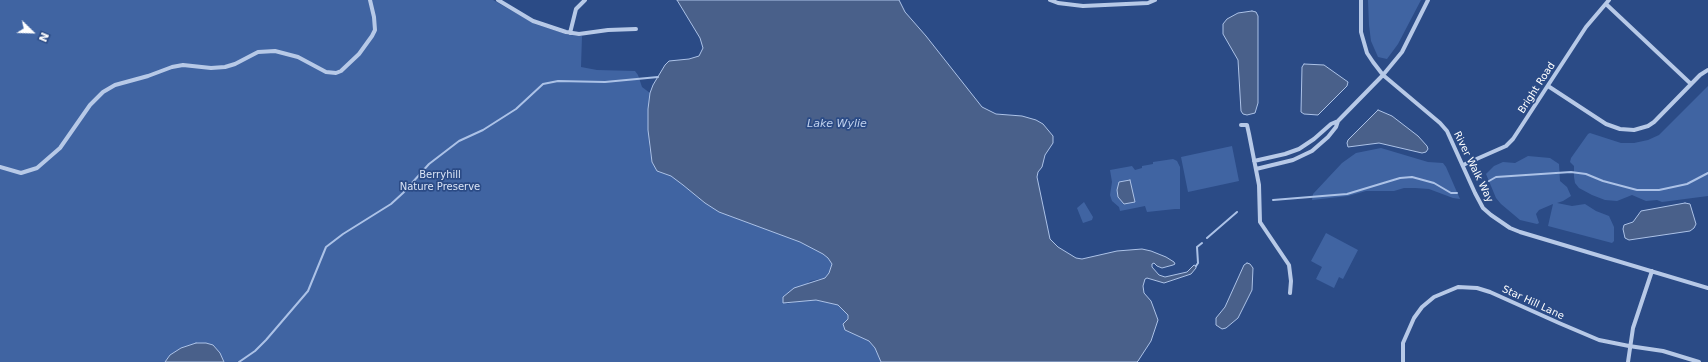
<!DOCTYPE html>
<style>
body{margin:0}
#map{position:relative;width:1708px;height:362px;overflow:hidden;background:#2b4b86;font-family:"DejaVu Sans",sans-serif}
canvas{display:block}
.north{position:absolute;left:12px;top:12px;width:40px;height:40px;-webkit-text-stroke:3px #2b4b86;paint-order:stroke;rotate:113deg;font-size:11px;font-weight:700;line-height:16px;text-align:center;color:#fff}
.north::after{content:'';display:block;margin:auto;width:14px;height:18px;background:#fff;clip-path:polygon(50% 0,100% 100%,50% 72%,0 100%)}
</style>
<div id="map">
<canvas width="1708" height="362"></canvas>
<div class="north">N</div>
</div>
<script>
const c = document.querySelector('canvas').getContext('2d');
c.lineJoin = 'round';
function fillPath(path, color) { c.fillStyle = color; c.fill(path, 'evenodd'); }
const poly = rows => new Path2D(rows.map(r => 'M' + r).join(''));
function trace(path, color, width, dash) { c.strokeStyle = color; c.lineWidth = width; c.lineCap = dash ? 'butt' : 'round'; c.setLineDash(dash || []); c.stroke(path); }
function write(font, color, halo, rows, align = 'center') {
  c.font = font + ' "DejaVu Sans",sans-serif'; c.lineWidth = 3.5; c.setLineDash([]); c.textBaseline = 'middle'; c.strokeStyle = halo; c.fillStyle = color; for (const [text, x, y, turn = 0] of rows) {
    c.save(); c.translate(x, y); c.rotate((+turn || 0) * Math.PI / 180); c.textAlign = isNaN(turn) ? turn : align; if (halo) c.strokeText(text, 0, 0); c.fillText(text, 0, 0); c.restore();
  }
}
const green = poly([
 [0,0,493,0,535,24,569,35,582,36,581,67,597,70,635,71,638,75,642,87,650,93,648,109,649,146,652,162,657,171,671,176,683,185,705,203,719,212,800,242,823,254,828,258,832,264,829,273,825,278,810,281,786,304,803,300,816,300,838,305,848,315,845,330,869,341,875,348,881,362,0,362],
 [1368,0,1421,0,1398,44,1387,59,1378,57,1371,41,1369,25],
 [1708,86,1708,196,1662,202,1657,200,1646,201,1632,195,1617,201,1605,200,1592,195,1579,188,1575,183,1574,177,1574,166,1570,162,1571,158,1588,134,1590,133,1621,143,1634,143,1648,140,1659,135],
 [1232,146,1239,181,1188,192,1181,157],
 [1381,148,1428,162,1443,163,1446,167,1460,199,1453,198,1429,189,1415,188,1404,188,1394,191,1366,191,1348,196,1312,200,1313,194,1342,163,1356,153],
 [1528,156,1550,158,1559,164,1560,181,1567,187,1571,196,1563,201,1557,203,1572,206,1585,204,1596,211,1609,216,1614,227,1614,241,1612,243,1548,226,1553,204,1539,210,1536,214,1539,223,1537,224,1520,220,1501,204,1496,198,1486,174,1494,166,1503,162,1515,163],
 [1173,159,1177,161,1180,167,1180,209,1175,209,1147,212,1145,206,1120,211,1119,207,1112,201,1110,195,1112,182,1110,170,1132,166,1135,170,1142,168,1142,166,1153,164,1153,162],
 [1084,202,1093,217,1092,220,1083,223,1077,208],
 [1326,233,1358,250,1343,279,1339,277,1334,288,1316,279,1322,267,1311,261]
]);
const water = poly([
 [677,0,899,0,905,12,926,36,982,107,996,114,1022,116,1036,120,1043,124,1053,136,1053,143,1045,155,1042,167,1038,172,1037,177,1050,239,1058,247,1076,258,1082,259,1117,251,1142,249,1151,251,1166,257,1174,262,1175,264,1173,265,1162,268,1157,266,1154,263,1152,264,1152,267,1159,275,1165,277,1187,272,1194,265,1196,266,1196,268,1191,274,1164,283,1147,278,1145,279,1143,286,1144,293,1151,301,1158,320,1151,341,1138,361,1137,362,881,362,875,348,869,341,845,330,843,324,848,319,848,315,838,305,816,300,783,303,783,297,794,288,825,278,829,273,832,264,828,258,823,254,800,242,719,212,705,203,683,185,671,176,657,171,652,162,648,130,648,109,650,93,653,85,665,65,669,61,689,59,699,56,703,48,700,38,677,0],
 [1252,11,1256,12,1258,16,1258,103,1255,113,1247,115,1243,114,1241,111,1238,60,1223,34,1223,24,1227,19,1238,13,1252,11],
 [1304,64,1324,65,1348,82,1347,86,1318,115,1304,114,1301,112,1302,67,1304,64],
 [1378,110,1392,116,1418,136,1427,146,1428,149,1426,152,1422,153,1379,143,1348,147,1347,143,1348,140,1378,110],
 [1130,180,1135,202,1124,204,1118,197,1117,190,1119,182,1130,180],
 [1685,203,1690,204,1696,224,1694,228,1690,231,1629,240,1625,238,1623,229,1624,225,1633,222,1641,211,1685,203],
 [1247,263,1250,264,1253,268,1252,290,1238,318,1226,328,1222,329,1216,325,1216,318,1225,307,1244,265,1247,263],
 [196,343,206,343,213,345,220,353,224,362,165,362,170,355,181,348,196,343]
]);
const stream = poly([
 [1489,181,1496,177,1571,172,1586,174,1603,181,1637,190,1659,190,1687,184,1708,173],
 [1273,200,1347,194,1400,178,1412,177,1434,183,1451,193,1457,193],
 [1207,238,1237,212],
 [1196,266,1198,263,1197,247,1202,243],
 [239,362,255,351,266,340,308,291,326,247,343,234,391,204,403,193,429,164,459,141,483,130,516,109,543,84,558,81,605,82,658,77]
]);
const minor = poly([
 [498,0,533,21,566,32,579,34,608,30,636,29],
 [1050,0,1058,3,1083,6,1148,3,1155,0],
 [1361,0,1361,32,1367,53,1373,62,1383,75,1440,123,1447,131,1475,193,1483,208,1491,215,1510,228,1520,232,1708,288],
 [1606,4,1691,84],
 [570,33,576,9,585,0],
 [1548,86,1606,124,1620,129,1634,130,1648,126,1654,122,1700,75,1708,70],
 [1241,125,1247,125,1249,134,1259,185,1260,222,1289,265,1291,281,1290,293],
 [1254,161,1285,154,1299,149,1314,139,1331,124,1338,121,1383,75,1402,52,1428,0],
 [1463,165,1506,146,1513,139,1586,27,1609,0],
 [0,167,21,173,37,168,60,148,90,105,103,92,115,85,148,76,172,67,183,65,211,68,225,67,235,64,258,52,275,51,298,57,326,72,336,73,341,71,359,54,372,36,375,30,374,17,370,0],
 [1256,169,1293,160,1312,151,1328,137,1336,127,1338,121],
 [1403,362,1403,343,1414,318,1422,307,1434,297,1458,287,1477,288,1490,292,1559,323,1599,340,1629,346,1663,351,1699,362],
 [1628,362,1633,328,1652,271]
]);
const streetNames = [
 ["Bright Road",1537,88,-57],
 ["River Walk Way",1473,167,64],
 ["Star Hill Lane",1533,303,25]
];
const parkNames = [
 ["Berryhill",440,175],
 ["Nature Preserve",440,187]
];
const waterNames = [
 ["Lake Wylie",837,124]
];
fillPath(green, '#4064a2');
fillPath(water, '#49608a');
trace(water, '#acc2e7', 1);
trace(stream, '#acc2e7', 2);
trace(minor, '#b7c9e7', 4);
write('10px', '#fff', '#2b4b86', streetNames);
write('10px', '#dae4f6', '#2b4b86', parkNames);
write('italic 11px', '#c2d3ef', '#2b4b86', waterNames);
</script>
